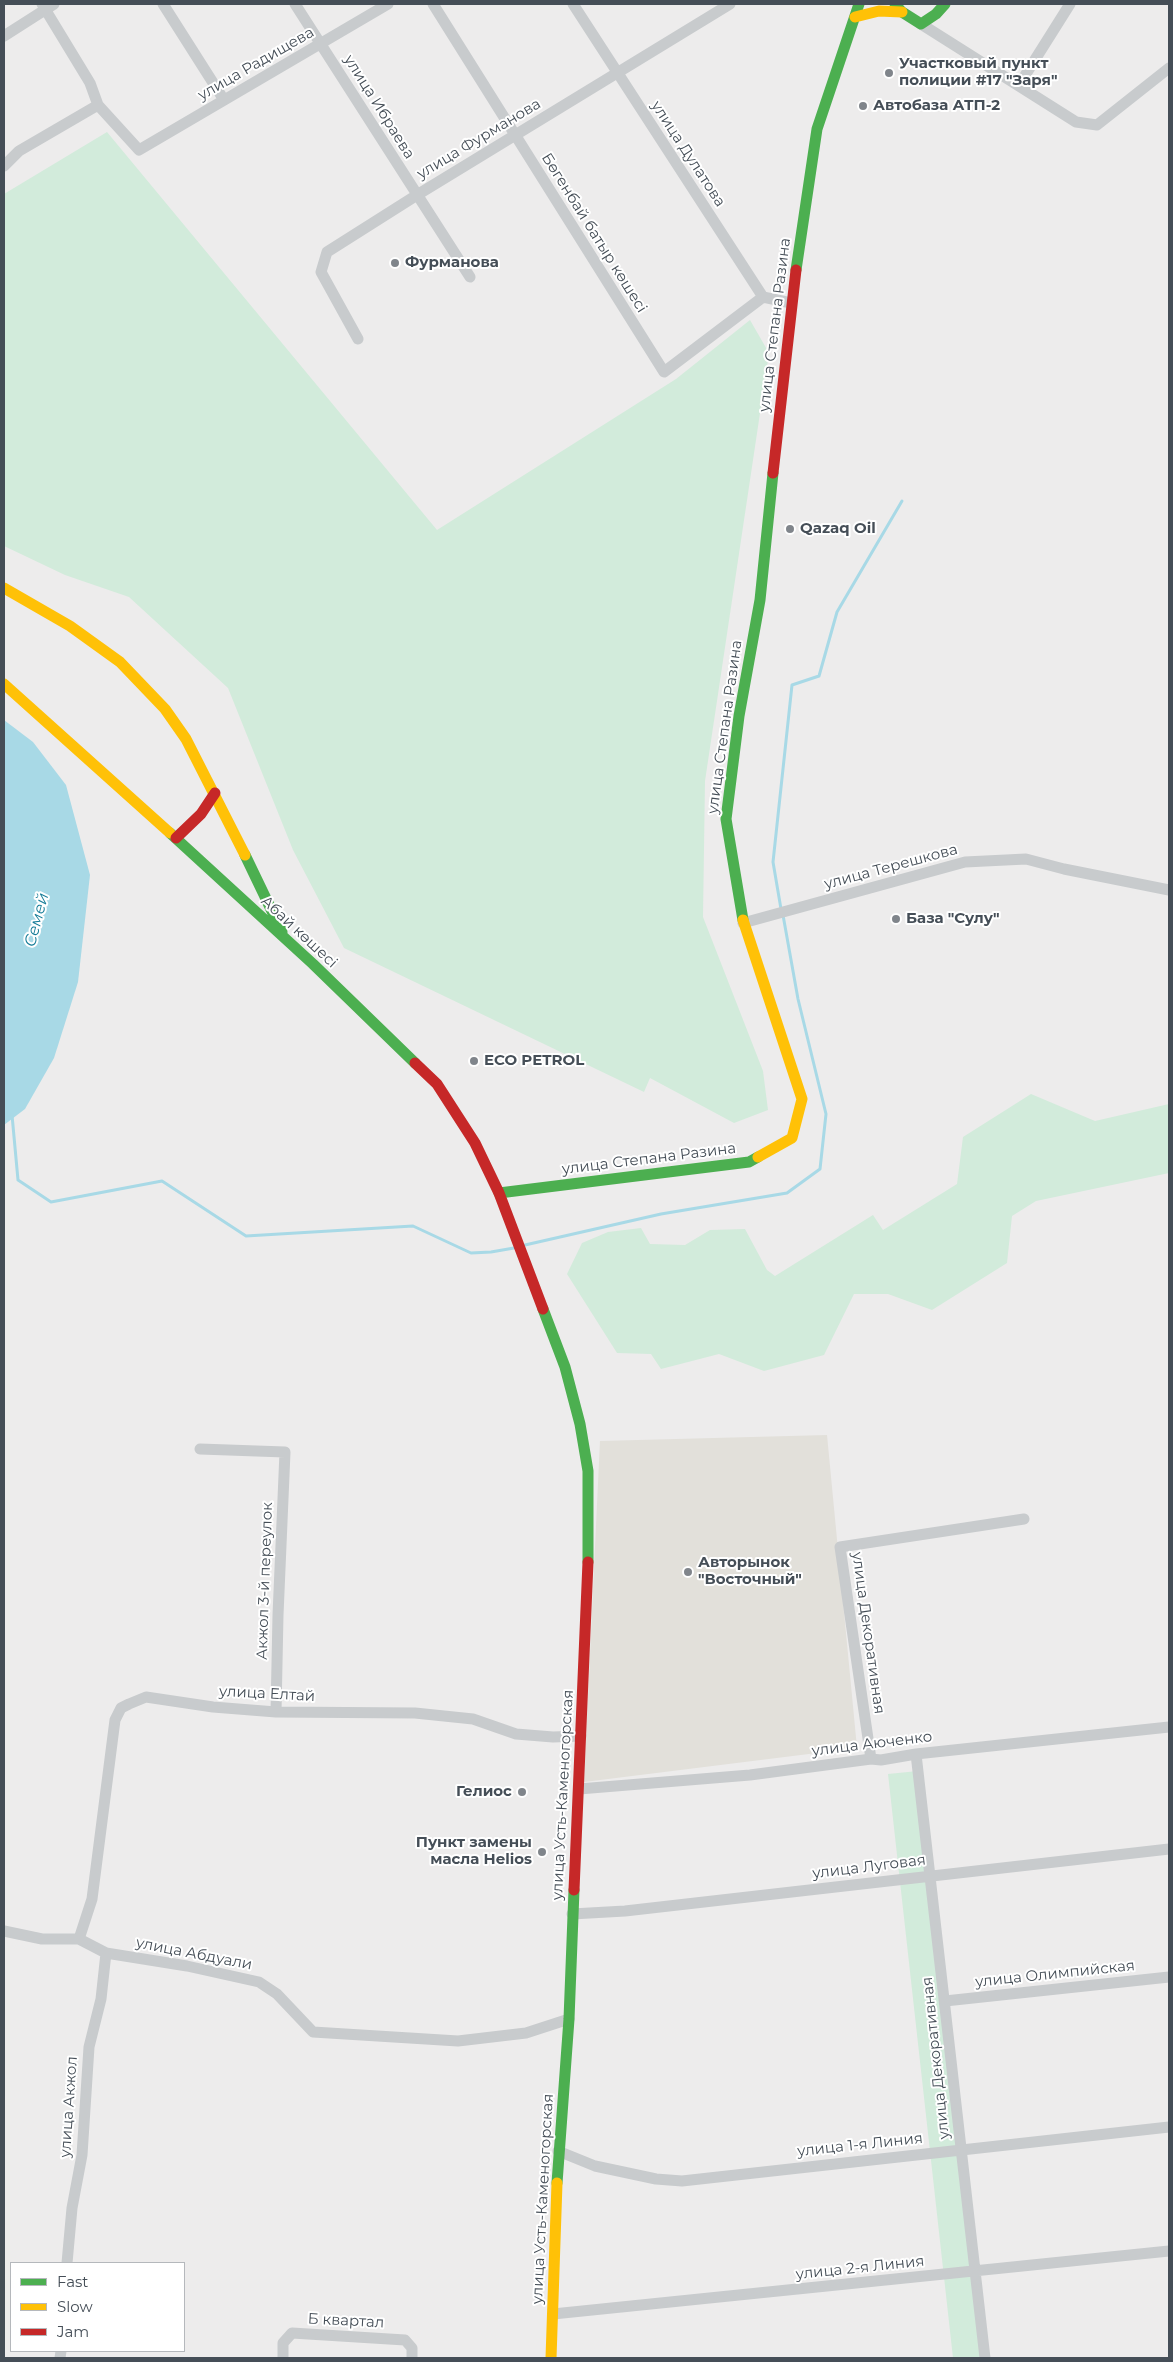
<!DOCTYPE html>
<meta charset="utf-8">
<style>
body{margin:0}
#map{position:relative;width:1173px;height:2362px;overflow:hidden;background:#edecec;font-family:Montserrat,sans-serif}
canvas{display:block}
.frame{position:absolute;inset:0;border:5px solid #454e57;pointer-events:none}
.legend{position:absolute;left:10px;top:2262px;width:175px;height:90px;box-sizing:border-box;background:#fff;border:1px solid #b5b8bc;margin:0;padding:6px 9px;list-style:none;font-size:15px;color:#454e57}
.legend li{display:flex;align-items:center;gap:10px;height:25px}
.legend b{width:25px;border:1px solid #b5b8bc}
</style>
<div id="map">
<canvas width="1173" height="2362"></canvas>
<div class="frame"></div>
<ul class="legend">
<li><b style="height:6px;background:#4caf50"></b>Fast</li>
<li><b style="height:6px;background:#ffc107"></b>Slow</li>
<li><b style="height:6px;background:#c62828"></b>Jam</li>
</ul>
</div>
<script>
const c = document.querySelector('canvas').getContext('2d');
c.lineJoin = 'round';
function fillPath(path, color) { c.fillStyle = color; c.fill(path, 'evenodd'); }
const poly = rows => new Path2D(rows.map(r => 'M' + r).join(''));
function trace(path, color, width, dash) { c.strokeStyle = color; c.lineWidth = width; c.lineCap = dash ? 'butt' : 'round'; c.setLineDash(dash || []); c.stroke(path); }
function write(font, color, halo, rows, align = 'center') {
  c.font = font + ' Montserrat,sans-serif'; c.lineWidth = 4; c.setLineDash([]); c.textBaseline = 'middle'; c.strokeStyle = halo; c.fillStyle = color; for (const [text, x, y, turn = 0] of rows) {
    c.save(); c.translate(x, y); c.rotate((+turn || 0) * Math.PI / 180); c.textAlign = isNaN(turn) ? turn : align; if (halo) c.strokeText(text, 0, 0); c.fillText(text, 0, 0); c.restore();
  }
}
const commercial = poly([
 [827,1435,857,1748,584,1782,600,1441]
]);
const green = poly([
 [107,132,437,530,676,379,750,320,769,353,705,781,703,917,763,1071,768,1110,734,1123,650,1078,644,1092,344,948,293,850,228,688,129,597,65,575,4,546,4,194],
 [1031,1094,1095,1121,1169,1104,1169,1173,1036,1201,1012,1216,1007,1263,932,1310,888,1294,854,1294,824,1355,764,1371,719,1354,661,1369,651,1354,617,1353,567,1274,582,1243,608,1232,641,1228,650,1244,685,1245,710,1230,745,1229,767,1270,775,1276,873,1215,883,1230,957,1184,963,1137],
 [918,1771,983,2358,953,2358,888,1774]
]);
const water = poly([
 [4,720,33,742,66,785,90,875,78,982,54,1058,25,1109,4,1125]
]);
const stream = poly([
 [781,909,773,862,792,685,819,676,837,612,902,501],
 [12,1115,18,1180,51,1202,162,1181,246,1236,413,1226,471,1253,491,1252,514,1248],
 [525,1245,661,1214,787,1193,820,1169,826,1114,798,999,783,915]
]);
const street = poly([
 [42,4,90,83,98,105,139,150,388,4],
 [163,4,224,100],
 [295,4,470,277],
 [433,4,664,372,763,297],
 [573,4,763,297,791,303],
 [921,24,1076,122,1097,125,1169,68],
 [4,36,54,4],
 [1019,85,1070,4],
 [4,166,19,151,98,105],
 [358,339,321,272,327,252,417,195,730,4],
 [743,923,965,862,1026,859,1064,869,1169,890],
 [200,1449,285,1452,278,1615,276,1712],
 [916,1754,985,2358],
 [871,1759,840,1547,1024,1519],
 [579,1789,750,1775,871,1759,881,1760,916,1754,1169,1727],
 [572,1914,625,1911,1169,1849],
 [4,1931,42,1939,79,1939,106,1953,187,1966,259,1982,277,1994,313,2032,458,2041,526,2033,569,2019],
 [79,1939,92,1899,115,1720,121,1708,129,1704,146,1697,213,1707,276,1712,415,1713,473,1719,516,1734,553,1737,581,1736],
 [945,2001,1169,1977],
 [558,2151,595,2166,656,2179,682,2181,1169,2127],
 [67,2263,72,2208,82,2155,89,2047,101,1999,106,1953],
 [553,2314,1169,2251],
 [60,2358,61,2351],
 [283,2358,283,2343,292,2333,405,2340,412,2348,412,2358]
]);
const fast = poly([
 [895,4,902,12,921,24,936,14,945,4],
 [796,270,817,129,859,4],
 [170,833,313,964,415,1063],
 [245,855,282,932],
 [743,920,726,819,739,716,760,600,773,473],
 [499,1193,749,1162,758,1157],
 [543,1309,565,1367,580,1424,588,1471,588,1562],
 [557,2183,569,2019,574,1890]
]);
const slow = poly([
 [855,17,879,11,902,12],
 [4,588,70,626,120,662,165,709,186,739,245,855],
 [4,684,170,833],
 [743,920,802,1099,792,1138,758,1157],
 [551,2358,557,2183]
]);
const jam = poly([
 [773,473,796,270],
 [176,838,201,814,215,793],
 [415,1063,437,1084,475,1143,499,1193,543,1309],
 [574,1890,588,1562]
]);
const markers = [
 [889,73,5,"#80858b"],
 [863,106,5,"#80858b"],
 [395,263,5,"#80858b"],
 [790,529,5,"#80858b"],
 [896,919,5,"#80858b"],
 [474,1061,5,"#80858b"],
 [688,1572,5,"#80858b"],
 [522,1792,5,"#80858b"],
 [542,1852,5,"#80858b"]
];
const streetNames = [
 ["улица Радищева",256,64,-30],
 ["улица Ибраева",379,107,58],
 ["улица Фурманова",479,139,-31],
 ["улица Дулатова",688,154,57],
 ["Бөгенбай батыр көшесі",594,233,58],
 ["улица Степана Разина",775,325,-83],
 ["улица Степана Разина",725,727,-82],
 ["улица Терешкова",891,867,-15],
 ["Абай көшесі",299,932,43],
 ["улица Степана Разина",649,1159,-7],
 ["Акжол 3-й переулок",265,1581,-88],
 ["улица Декоративная",868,1633,82],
 ["улица Елтай",267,1694,3],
 ["улица Аюченко",872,1744,-7],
 ["улица Усть-Каменогорская",563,1795,-87],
 ["улица Луговая",869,1867,-7],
 ["улица Абдуали",194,1954,11],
 ["улица Олимпийская",1055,1974,-6],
 ["улица Декоративная",936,2058,-96],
 ["улица Акжол",69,2107,-86],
 ["улица 1-я Линия",860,2145,-6],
 ["улица Усть-Каменогорская",543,2199,-87],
 ["улица 2-я Линия",860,2268,-6],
 ["Б квартал",346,2321,3]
];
const poiNames = [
 ["Участковый пункт",899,64],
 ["полиции #17 \"Заря\"",899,81],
 ["Автобаза АТП-2",873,106],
 ["Фурманова",405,263],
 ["Qazaq Oil",800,529],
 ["База \"Сулу\"",906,919],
 ["ECO PETROL",484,1061],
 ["Авторынок",698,1563],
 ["\"Восточный\"",698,1580],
 ["Гелиос",512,1792,"right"],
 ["Пункт замены",532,1843,"right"],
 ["масла Helios",532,1860,"right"]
];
const waterNames = [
 ["Семей",37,920,-75]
];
fillPath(commercial, '#e2e0da');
fillPath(green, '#d2ebdb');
fillPath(water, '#a8d9e6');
trace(stream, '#a8d9e6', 3);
trace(street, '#c8cbcd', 11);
trace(fast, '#4caf50', 11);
trace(slow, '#ffc107', 11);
trace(jam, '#c62828', 11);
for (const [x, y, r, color] of markers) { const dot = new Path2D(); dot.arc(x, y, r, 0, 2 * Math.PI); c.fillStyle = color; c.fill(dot); trace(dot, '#fff', 2); }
write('15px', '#454e57', '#fff', streetNames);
write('bold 15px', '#454e57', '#fff', poiNames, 'left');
write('italic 16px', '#177d98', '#fff', waterNames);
</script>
